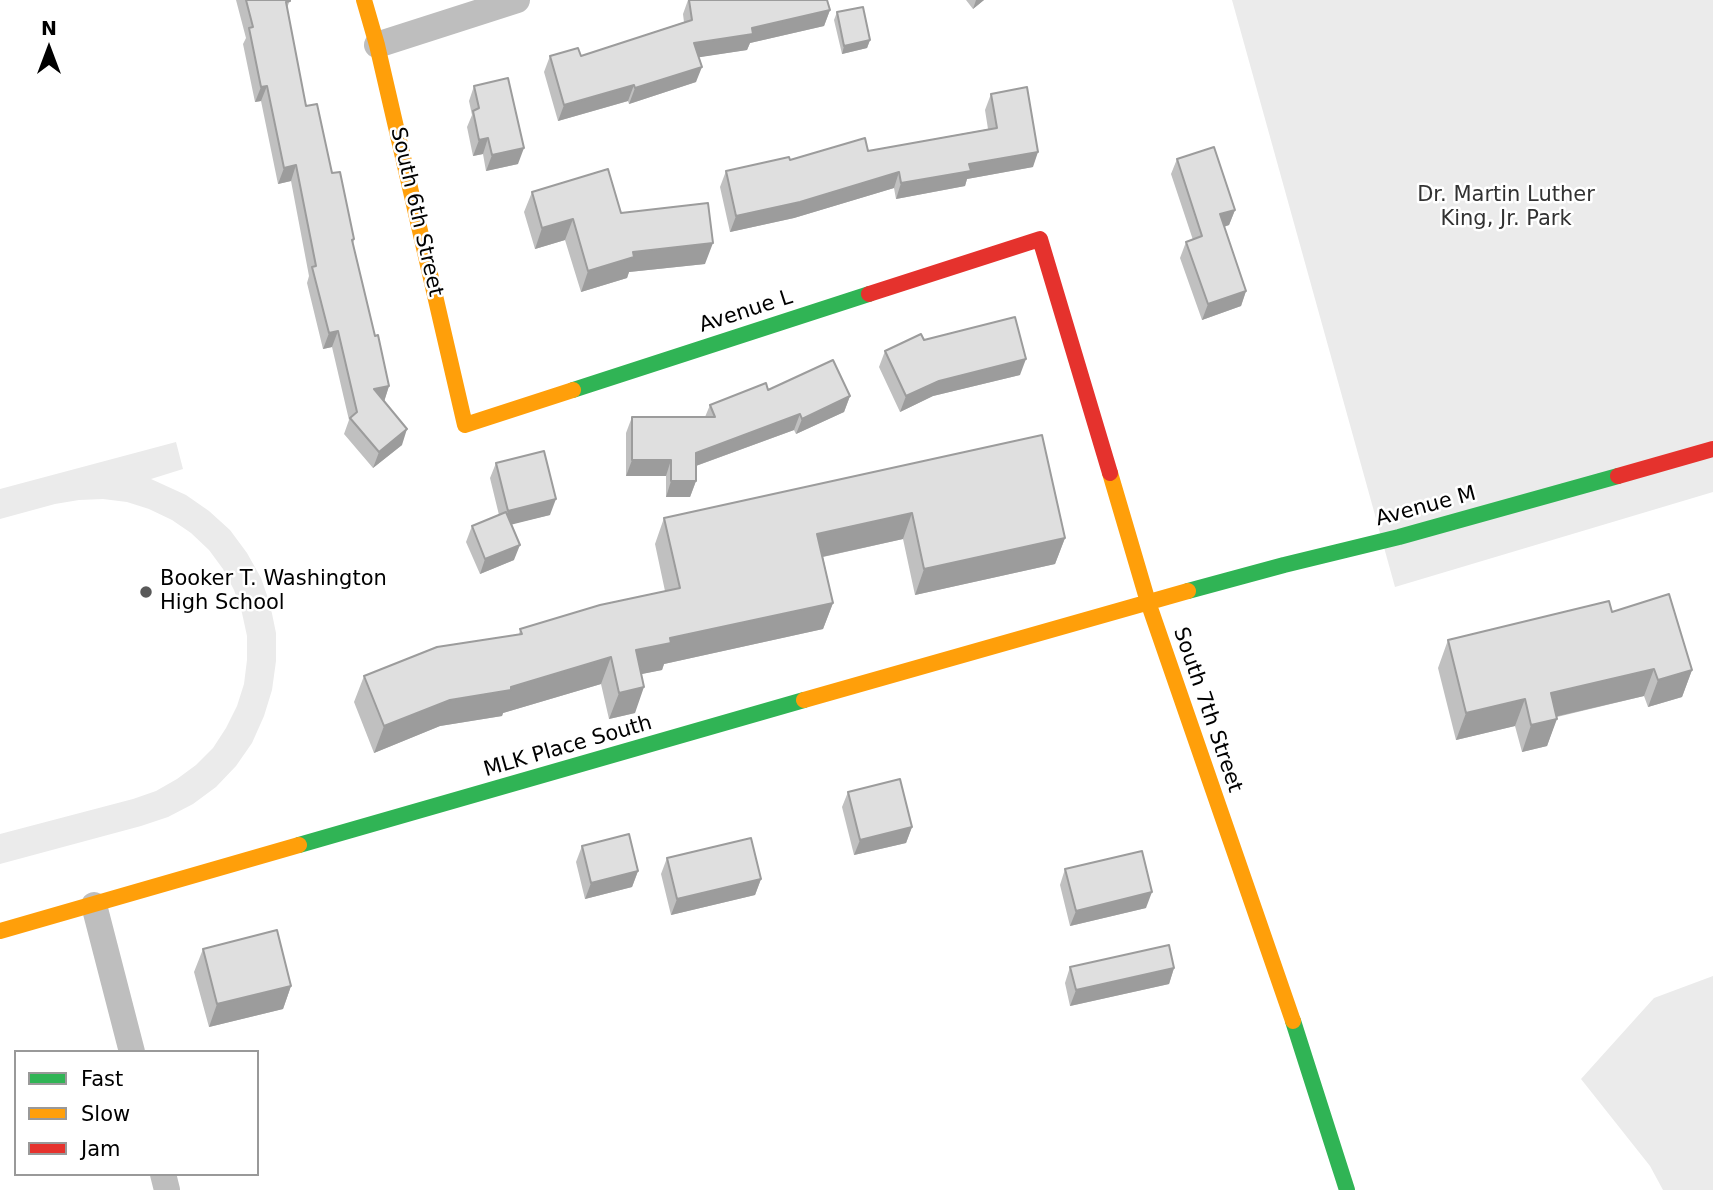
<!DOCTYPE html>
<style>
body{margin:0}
#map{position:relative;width:1713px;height:1190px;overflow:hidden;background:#fff;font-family:"DejaVu Sans",sans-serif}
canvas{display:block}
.legend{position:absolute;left:14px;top:1050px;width:245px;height:126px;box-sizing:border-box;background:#fff;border:2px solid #999;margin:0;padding:9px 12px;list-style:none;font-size:21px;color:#000}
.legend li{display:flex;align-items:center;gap:14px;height:35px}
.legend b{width:35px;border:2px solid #999}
.north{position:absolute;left:14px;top:14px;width:70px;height:70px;-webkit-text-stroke:5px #fff;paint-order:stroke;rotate:0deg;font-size:19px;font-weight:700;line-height:28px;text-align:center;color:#000}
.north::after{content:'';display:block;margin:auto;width:24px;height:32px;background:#000;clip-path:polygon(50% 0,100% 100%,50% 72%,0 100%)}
</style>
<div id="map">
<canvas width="1713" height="1190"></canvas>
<ul class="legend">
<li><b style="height:9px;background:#30b455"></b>Fast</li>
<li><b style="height:9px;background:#ff9f0a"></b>Slow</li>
<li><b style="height:9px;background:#e5322d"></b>Jam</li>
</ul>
<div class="north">N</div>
</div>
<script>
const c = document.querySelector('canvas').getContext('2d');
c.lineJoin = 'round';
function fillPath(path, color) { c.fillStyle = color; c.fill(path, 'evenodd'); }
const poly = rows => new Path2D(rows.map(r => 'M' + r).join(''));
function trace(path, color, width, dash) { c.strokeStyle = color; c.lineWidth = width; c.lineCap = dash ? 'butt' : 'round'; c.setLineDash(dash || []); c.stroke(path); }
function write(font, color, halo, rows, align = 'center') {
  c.font = font + ' "DejaVu Sans",sans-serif'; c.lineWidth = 5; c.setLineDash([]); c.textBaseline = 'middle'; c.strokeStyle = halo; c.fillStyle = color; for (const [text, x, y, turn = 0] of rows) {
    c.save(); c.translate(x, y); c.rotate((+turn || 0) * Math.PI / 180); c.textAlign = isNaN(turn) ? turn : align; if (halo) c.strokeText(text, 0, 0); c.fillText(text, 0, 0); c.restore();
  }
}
const green = poly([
 [1232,0,1713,0,1713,492,1395,587],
 [176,442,183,469,151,479,186,495,209,511,230,530,247,553,261,578,270,604,276,633,276,661,272,690,264,716,252,743,236,766,216,787,193,804,168,817,141,826,0,864,0,834,133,799,156,791,177,779,196,765,213,748,226,728,237,706,244,684,247,660,247,636,242,613,234,590,223,569,209,550,191,533,172,520,149,509,127,502,103,499,79,500,55,504,0,519,0,489],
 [1713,976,1713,1190,1663,1190,1650,1166,1581,1079,1654,998]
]);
const street = poly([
 [377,45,517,0],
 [94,905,132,1052],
 [163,1174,167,1190]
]);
const fast = poly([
 [573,390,869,294],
 [1188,591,1284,565,1399,537,1618,476],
 [299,845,804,700],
 [1293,1021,1347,1190]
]);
const slow = poly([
 [364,0,377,45,465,425,573,390],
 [1110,473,1148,602,1293,1021],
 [804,700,1188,591],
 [0,931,299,845]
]);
const jam = poly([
 [869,294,1040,239,1110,473],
 [1618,476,1713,449]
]);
const wall = poly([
 [236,0,290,0,287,8,306,106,332,173,354,239,353,244,375,336,389,386,384,401,402,445,373,468,344,434,349,420,332,347,323,349,307,283,309,276,291,181,278,184,261,101,255,102,243,44,246,38],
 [688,0,827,0,830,10,824,26,750,43,747,50,699,57,696,82,629,104,628,101,558,121,544,72,550,56,581,56,684,22,683,14],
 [966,0,984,0,973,9],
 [837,12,870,40,867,48,842,54,834,20],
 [474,86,518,164,486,171,483,154,473,156,467,127,472,115,469,101],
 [991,94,1033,167,967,179,965,186,896,199,894,188,794,218,730,232,720,187,726,171,790,160,868,151,988,129,985,110],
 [1177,159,1235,210,1229,225,1224,227,1246,291,1241,306,1202,320,1180,258,1186,242,1193,240,1171,174],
 [532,192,621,213,705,264,629,272,627,278,581,292,565,240,535,249,524,212],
 [885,351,1020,375,933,396,900,412,879,367],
 [768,390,850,396,844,412,796,434,794,430,696,466,696,481,690,497,666,497,666,476,626,476,626,433,632,417,705,417,710,405],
 [1042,435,1065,538,1055,564,915,595,903,539,823,557,833,603,823,629,664,664,662,670,641,674,635,713,609,719,601,684,503,713,502,716,440,726,374,753,354,702,364,676,519,635,520,629,665,591,655,544,664,518],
 [496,463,550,515,511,524,514,560,480,574,466,542,472,526,499,515,490,478],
 [1612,612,1692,670,1682,697,1648,707,1644,696,1557,717,1547,746,1522,752,1515,726,1456,740,1438,668,1448,640],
 [848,792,912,827,906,843,854,855,842,807],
 [582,846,638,871,632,887,585,899,576,862],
 [667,858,761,879,755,895,671,915,661,874],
 [1065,869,1146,908,1070,926,1060,885],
 [203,949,291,986,283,1009,209,1027,194,972],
 [1070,967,1174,968,1169,984,1070,1006,1065,983]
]);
const shadedWall = poly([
 [976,0,984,0,973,9],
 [830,10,824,26,750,43,747,50,688,59,694,43,752,28],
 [870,40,867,48,842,54,844,46],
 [702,67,696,82,629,104,635,88],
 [634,85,628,101,558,121,564,105],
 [267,86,261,101,255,102,261,87],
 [488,138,483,154,473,156,479,140],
 [524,148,518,164,486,171,492,155],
 [1038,152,1033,167,967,179,965,186,896,199,901,183,969,164],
 [296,165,291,181,278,184,284,168],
 [899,172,894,188,794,218,730,232,736,216],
 [1235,210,1229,225,1214,230,1220,214],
 [573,219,565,240,535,249,542,228],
 [713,243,705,264,629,272,627,278,581,292,588,271,633,252],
 [1246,291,1241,306,1202,320,1208,304],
 [338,331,332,347,323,349,329,333],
 [1026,359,1020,375,933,396,900,412,906,396,939,381],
 [389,386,384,402,374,389],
 [850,396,844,412,796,434,802,419],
 [800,414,794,430,690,468,696,453],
 [407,429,402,445,373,468,379,452],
 [632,460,671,460,666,476,626,476],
 [671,481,696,481,690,497,666,497],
 [556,499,550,515,502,527,508,511],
 [912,513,903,539,808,560,817,534],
 [1065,538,1055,564,915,595,924,569],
 [520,545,514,560,480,574,485,559],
 [833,603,823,629,664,664,662,670,627,677,636,650,670,638],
 [611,657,601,684,503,713,502,716,440,726,374,753,384,726,450,700,511,687],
 [1654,669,1644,696,1541,720,1551,693],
 [1692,670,1682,697,1648,707,1658,680],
 [644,687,635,713,609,719,619,693],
 [1525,699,1515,726,1456,740,1466,713],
 [1557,719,1547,746,1522,752,1531,725],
 [912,827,906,843,854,855,860,840],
 [638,871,632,887,585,899,591,883],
 [761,879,755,895,671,915,677,899],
 [1152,892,1146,908,1070,926,1076,911],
 [1174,968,1169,984,1070,1006,1076,990],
 [291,986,283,1009,209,1027,217,1004]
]);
const building = poly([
 [246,0,290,0,290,1,286,2,306,106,317,104,332,173,340,172,354,239,352,240,375,336,378,335,389,386,374,389,407,429,379,452,350,418,357,412,338,331,329,333,312,267,316,266,296,165,284,168,267,86,261,87,249,28,253,27,246,0],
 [689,0,827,0,830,10,752,28,753,34,694,43,702,67,635,88,634,85,564,105,550,56,578,48,581,56,692,20,689,0],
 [863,7,870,40,844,46,837,12,863,7],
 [508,78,524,148,492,155,488,138,479,140,473,111,479,108,474,86,508,78],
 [1027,87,1038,152,969,164,971,171,901,183,899,172,800,202,736,216,726,171,789,157,790,160,865,138,868,151,997,128,991,94,1027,87],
 [1214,147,1235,210,1220,214,1246,291,1208,304,1186,242,1202,236,1177,159,1214,147],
 [608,169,621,213,708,203,713,243,633,252,634,257,588,271,573,219,542,228,532,192,608,169],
 [1015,317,1026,359,939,381,906,396,885,351,921,334,924,340,1015,317],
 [833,360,850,396,802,419,800,414,696,453,696,481,671,481,671,460,632,460,632,417,715,417,710,405,766,383,768,390,833,360],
 [1042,435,1065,538,924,569,912,513,817,534,833,603,670,638,671,643,636,650,644,687,619,693,611,657,511,687,511,690,450,700,384,726,364,676,437,647,522,634,520,629,600,605,680,588,664,518,1042,435],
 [544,451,556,499,508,511,496,463,544,451],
 [506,512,520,545,485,559,472,526,506,512],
 [1669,594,1692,670,1658,680,1654,669,1551,693,1557,719,1531,725,1525,699,1466,713,1448,640,1609,601,1612,612,1669,594],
 [900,779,912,827,860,840,848,792,900,779],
 [629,834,638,871,591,883,582,846,629,834],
 [751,838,761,879,677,899,667,858,751,838],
 [1142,851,1152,892,1076,911,1065,869,1142,851],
 [277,930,291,986,217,1004,203,949,277,930],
 [1169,945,1174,968,1076,990,1070,967,1169,945]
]);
const markers = [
 [146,592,7,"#595959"]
];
const parkNames = [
 ["Dr. Martin Luther",1506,196],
 ["King, Jr. Park",1506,220]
];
const streetNames = [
 ["South 6th Street",416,212,77],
 ["Avenue L",746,312,-18],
 ["Avenue M",1426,507,-15],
 ["South 7th Street",1207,710,71],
 ["MLK Place South",568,747,-16]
];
const poiNames = [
 ["Booker T. Washington",160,580],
 ["High School",160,604]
];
fillPath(green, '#ebebeb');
trace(street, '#bebebe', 26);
trace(fast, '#30b455', 16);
trace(slow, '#ff9f0a', 16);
trace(jam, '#e5322d', 16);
fillPath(wall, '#c0c0c0');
fillPath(shadedWall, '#9c9c9c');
fillPath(building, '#dfdfdf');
trace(building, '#9c9c9c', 2);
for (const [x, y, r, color] of markers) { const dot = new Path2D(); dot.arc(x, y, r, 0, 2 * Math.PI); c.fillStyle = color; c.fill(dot); trace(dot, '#fff', 2.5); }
write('21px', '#323232', '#fff', parkNames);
write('21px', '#000', '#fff', streetNames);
write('21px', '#000', '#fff', poiNames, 'left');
</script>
